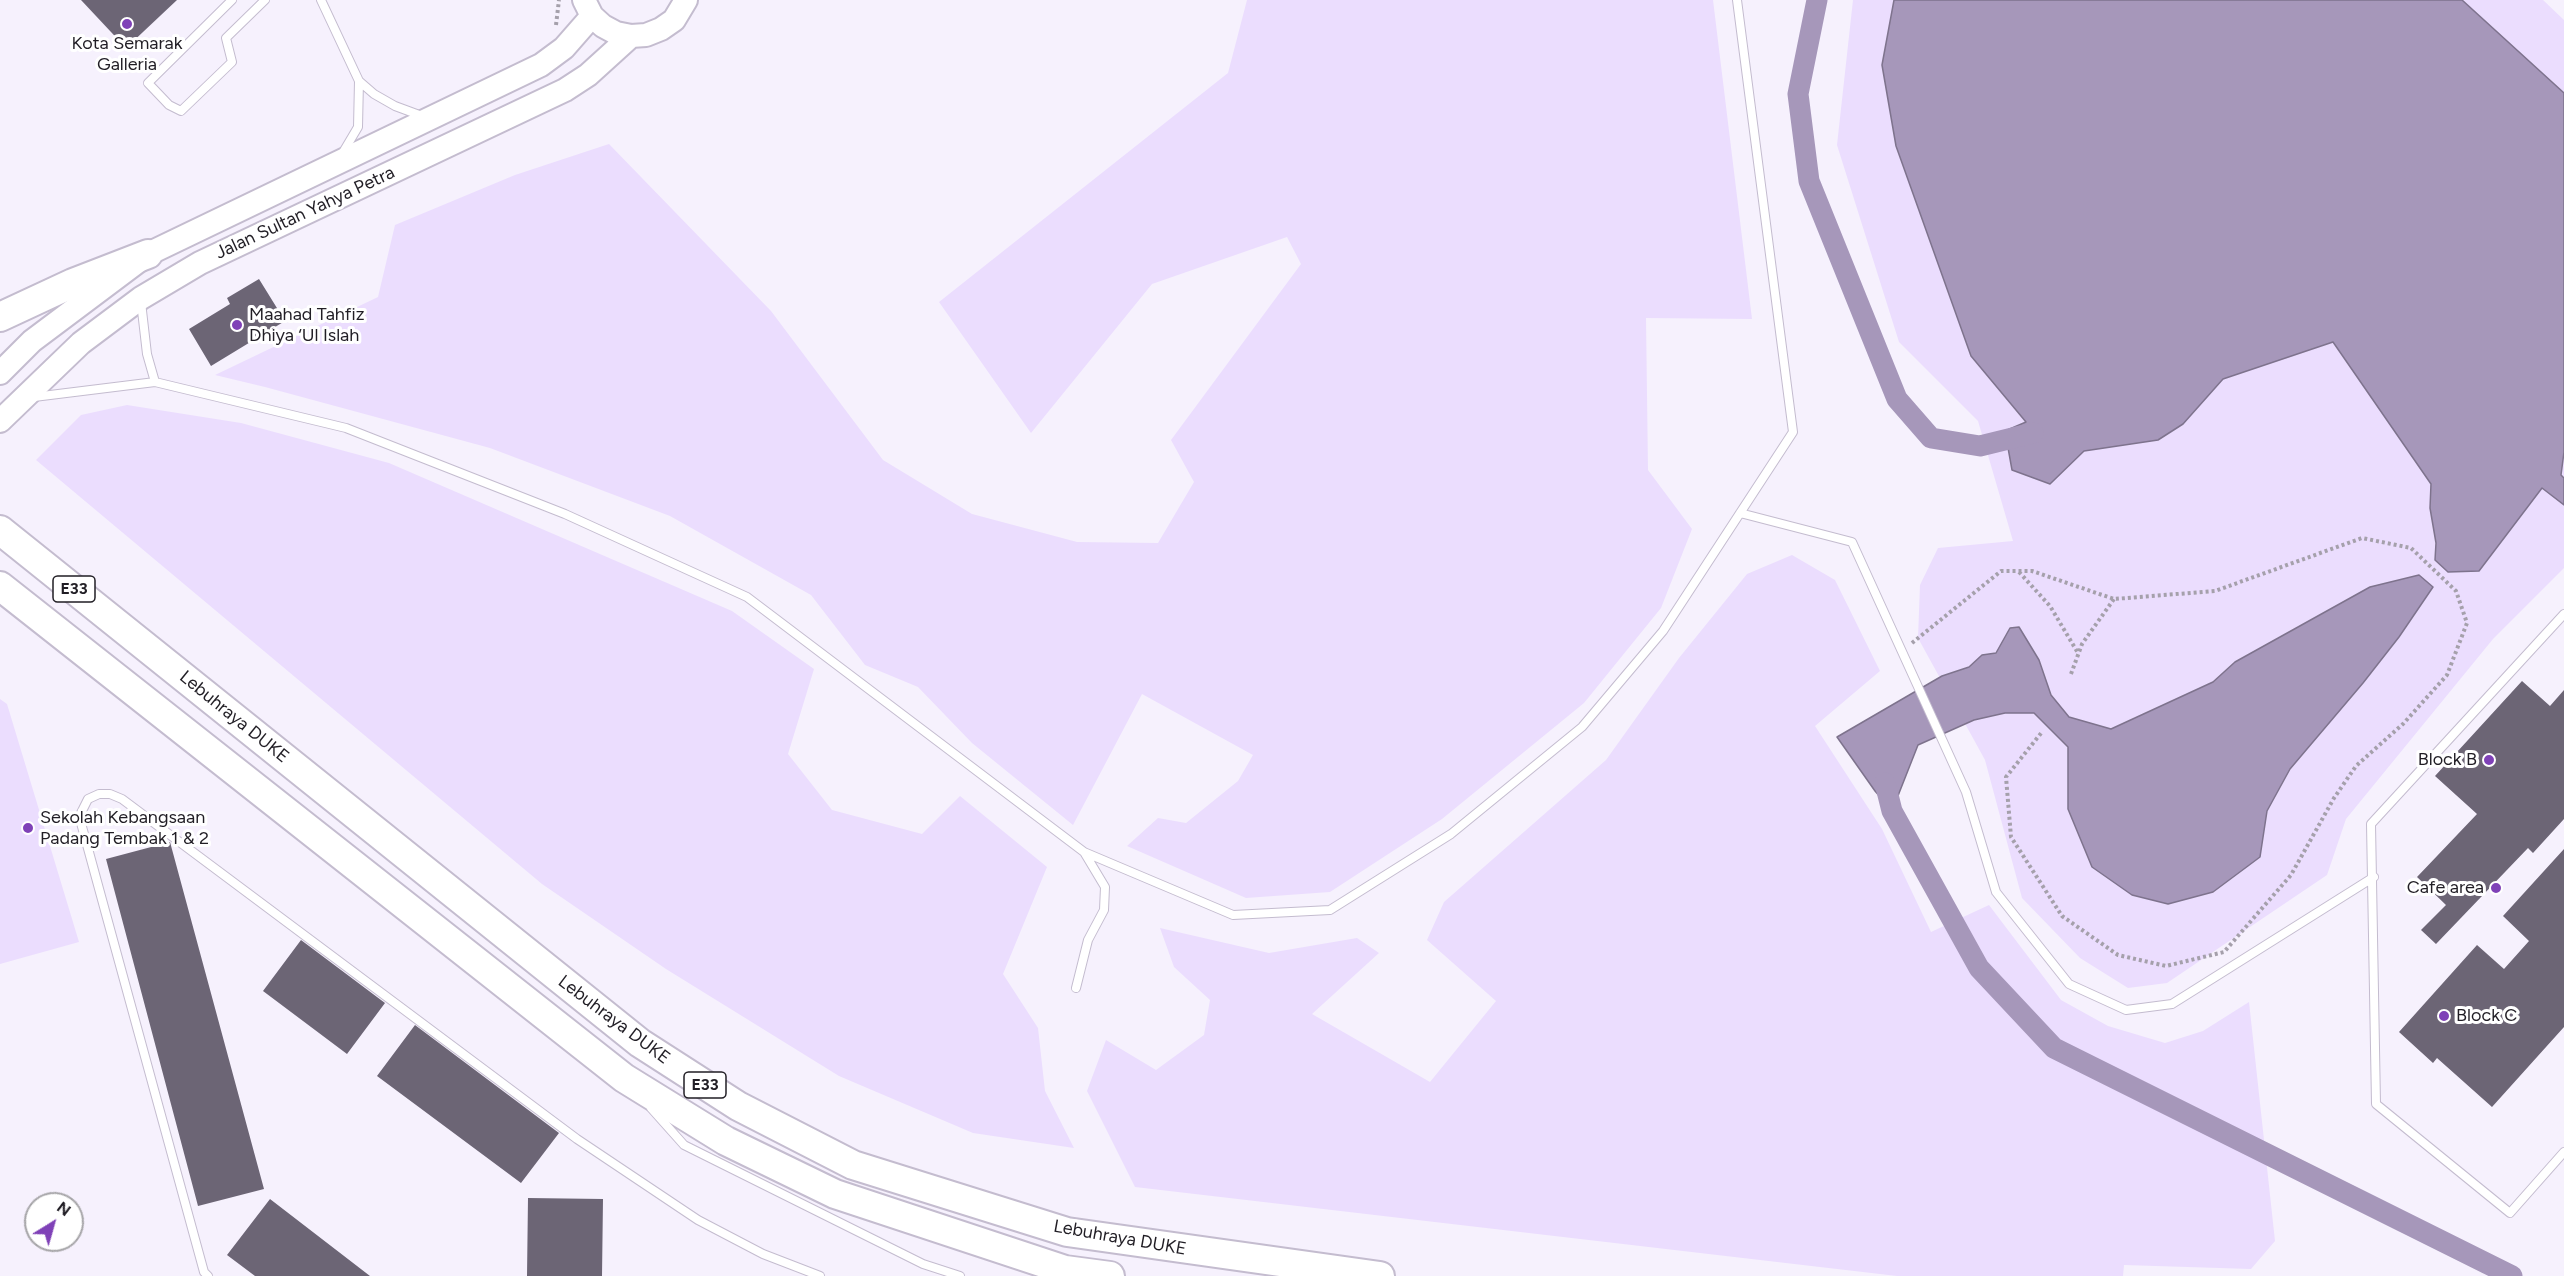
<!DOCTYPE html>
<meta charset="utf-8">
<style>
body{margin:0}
#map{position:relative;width:2564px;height:1276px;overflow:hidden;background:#f6f1fd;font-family:Figtree,sans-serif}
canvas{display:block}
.north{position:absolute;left:24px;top:1192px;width:60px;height:60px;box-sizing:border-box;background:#fff;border:2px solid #a6a5a8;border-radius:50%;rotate:37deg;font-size:16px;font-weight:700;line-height:24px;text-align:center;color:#211e25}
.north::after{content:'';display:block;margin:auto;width:21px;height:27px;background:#7f41b7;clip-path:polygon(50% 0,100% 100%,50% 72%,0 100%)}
</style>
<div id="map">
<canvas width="2564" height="1276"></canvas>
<div class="north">N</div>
</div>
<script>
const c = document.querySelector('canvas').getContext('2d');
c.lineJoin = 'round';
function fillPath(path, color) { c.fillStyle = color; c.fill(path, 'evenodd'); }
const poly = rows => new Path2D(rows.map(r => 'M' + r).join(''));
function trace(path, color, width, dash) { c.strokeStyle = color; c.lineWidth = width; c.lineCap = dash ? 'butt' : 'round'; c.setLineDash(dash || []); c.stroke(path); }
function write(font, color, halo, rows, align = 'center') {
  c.font = font + ' Figtree,sans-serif'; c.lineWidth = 6; c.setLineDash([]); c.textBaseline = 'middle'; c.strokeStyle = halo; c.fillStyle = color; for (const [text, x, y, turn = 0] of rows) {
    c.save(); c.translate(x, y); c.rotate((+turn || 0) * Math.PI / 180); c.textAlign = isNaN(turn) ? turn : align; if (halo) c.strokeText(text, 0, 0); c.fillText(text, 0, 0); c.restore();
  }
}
const green = poly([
 [1247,0,1713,0,1752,319,1646,318,1648,470,1692,529,1661,608,1584,703,1442,819,1330,892,1246,898,1127,846,1158,818,1186,823,1238,781,1253,755,1142,694,1073,825,972,743,918,687,865,665,811,595,670,516,490,448,265,387,215,375,378,297,395,225,515,175,609,144,771,311,883,460,972,514,1077,542,1158,543,1194,482,1171,440,1301,264,1287,237,1152,284,1031,433,939,302,1228,73],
 [1853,0,2543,0,2564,20,2564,568,2493,639,2346,819,2327,875,2167,983,2128,988,2080,958,2022,898,1985,760,1918,638,1920,585,1938,548,2013,541,1978,421,1899,342,1837,145],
 [127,405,241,423,389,463,732,611,814,669,788,754,832,810,922,834,960,796,1047,867,1003,974,1038,1028,1045,1091,1074,1148,973,1133,839,1076,666,969,542,884,36,460,81,415],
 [1792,555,1835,580,1880,671,1815,726,1882,829,1931,932,1989,905,2061,1000,2108,1026,2165,1043,2203,1031,2249,1002,2275,1241,2251,1269,2124,1265,2123,1276,1897,1276,1135,1187,1087,1091,1106,1040,1156,1070,1204,1035,1210,1000,1174,967,1160,928,1269,953,1357,938,1379,953,1312,1014,1430,1082,1496,1001,1427,940,1444,902,1606,760,1679,658,1747,574],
 [0,699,7,704,79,942,0,964]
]);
const water = poly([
 [1894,0,2462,0,2564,93,2564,452,2561,475,2564,478,2564,505,2542,488,2479,571,2448,572,2435,560,2436,543,2430,508,2431,484,2333,342,2223,379,2183,424,2158,440,2084,451,2050,484,2012,470,2005,431,2026,422,1971,356,1896,146,1882,65,1894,0],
 [2419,575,2433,587,2399,637,2363,683,2290,769,2267,811,2260,857,2213,892,2168,904,2132,895,2092,867,2068,809,2068,747,2034,713,2005,713,1974,720,1918,745,1892,811,1875,791,1837,737,1942,676,1969,667,1982,655,1996,653,2010,628,2019,627,2039,660,2051,695,2069,717,2111,729,2213,682,2235,662,2370,587,2419,575]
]);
const canal = poly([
 [1817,0,1798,94,1809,181,1897,399,1931,438,1980,446,2033,433],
 [1885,783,1892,811,1979,968,2054,1048,2512,1276]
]);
const building = poly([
 [81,0,177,0,126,48],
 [259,279,285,321,211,366,189,329,230,304,227,298],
 [2522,681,2550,706,2564,690,2564,819,2533,853,2528,848,2436,944,2421,930,2446,905,2417,877,2477,814,2435,776],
 [170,842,264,1189,198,1206,106,859],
 [2564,849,2564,1027,2492,1107,2437,1058,2433,1063,2399,1032,2477,945,2504,969,2529,941,2503,916],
 [301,940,385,1003,347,1054,263,991],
 [415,1025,559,1133,521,1183,377,1076],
 [528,1198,603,1199,602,1276,527,1276],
 [270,1199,370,1276,255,1276,227,1255]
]);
const path = poly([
 [556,25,559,0],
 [2019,572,2050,606,2078,653],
 [1912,643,2001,571,2032,571,2114,599,2215,591,2362,538,2411,548,2456,591,2467,623,2447,675,2403,724,2356,766,2334,798,2291,875,2224,952,2166,966,2118,955,2062,916,2011,837,2006,777,2042,732],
 [2071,674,2082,644,2114,599]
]);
const lane = poly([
 [232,0,148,83,169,105,181,111,232,62,226,38,265,0],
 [321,0,359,81,374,94,395,106,422,116],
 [342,154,358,127,359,81],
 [141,302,147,354,155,382],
 [34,397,155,382,346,428,565,514,747,597,1084,852,1233,915,1330,910,1451,834,1582,727,1663,631,1793,432,1737,0],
 [1740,513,1852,542,1966,792,1996,892,2069,984,2126,1010,2172,1004,2374,877],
 [2564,614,2371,824,2376,1104,2510,1213,2564,1152],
 [1076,988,1088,940,1104,910,1105,887,1084,852],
 [651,1108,684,1145,923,1264,960,1276],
 [208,1276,204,1272,81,823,81,813,88,799,99,794,110,794,122,799,577,1139,698,1220,763,1254,820,1276]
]);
const secondary = poly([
 [584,0,592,16,603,26,616,33,631,36,646,35,661,29,674,20,686,0],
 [0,373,32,341,148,254,541,65,564,48,592,16],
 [0,421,81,343,141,298,200,263,565,90,588,75,631,36]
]);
const highway = poly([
 [0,317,73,283,148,254],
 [0,530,640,1043,738,1106,853,1165,1067,1232,1380,1276],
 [0,586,624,1078,726,1141,835,1194,1065,1270,1110,1276]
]);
const markers = [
 [127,24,6,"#7f41b7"],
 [237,325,6,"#7f41b7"],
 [2489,760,6,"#7f41b7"],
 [28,828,6,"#7f41b7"],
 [2496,888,6,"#7f41b7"],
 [2444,1016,6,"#7f41b7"]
];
const shields = [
 [74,589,42],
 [705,1085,42]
];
const shieldNames = [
 ["E33",74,589],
 ["E33",705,1085]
];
const poiNames = [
 ["Kota Semarak",127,44,"center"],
 ["Galleria",127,65,"center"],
 ["Maahad Tahfiz",249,315],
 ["Dhiya ‘Ul Islah",249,336],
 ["Block B",2477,760,"right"],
 ["Sekolah Kebangsaan",40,818],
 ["Padang Tembak 1 & 2",40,839],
 ["Cafe area",2484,888,"right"],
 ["Block C",2456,1016]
];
const streetNames = [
 ["Jalan Sultan Yahya Petra",305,213,-25],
 ["Lebuhraya DUKE",234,717,39],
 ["Lebuhraya DUKE",614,1020,37],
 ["Lebuhraya DUKE",1120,1238,10]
];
fillPath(green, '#ebddfe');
fillPath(water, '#a697ba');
trace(water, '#7e738d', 1.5);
trace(canal, '#a697ba', 21);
fillPath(building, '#6c6575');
trace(lane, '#c4bccf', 10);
trace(secondary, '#c4bccf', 26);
trace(highway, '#c4bccf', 32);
trace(path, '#a5a0ab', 4, [3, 3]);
trace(lane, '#fff', 8);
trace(secondary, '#fff', 22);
trace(highway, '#fff', 28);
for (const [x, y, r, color] of markers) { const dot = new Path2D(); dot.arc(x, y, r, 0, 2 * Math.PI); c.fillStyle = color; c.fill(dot); trace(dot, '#fff', 2); }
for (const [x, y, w] of shields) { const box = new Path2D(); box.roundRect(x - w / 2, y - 13, w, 26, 4.5); c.fillStyle = '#fff'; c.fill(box); trace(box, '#211e25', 1.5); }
write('bold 16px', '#211e25', null, shieldNames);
write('18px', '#211e25', '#fff', poiNames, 'left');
write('18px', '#211e25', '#fff', streetNames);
</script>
